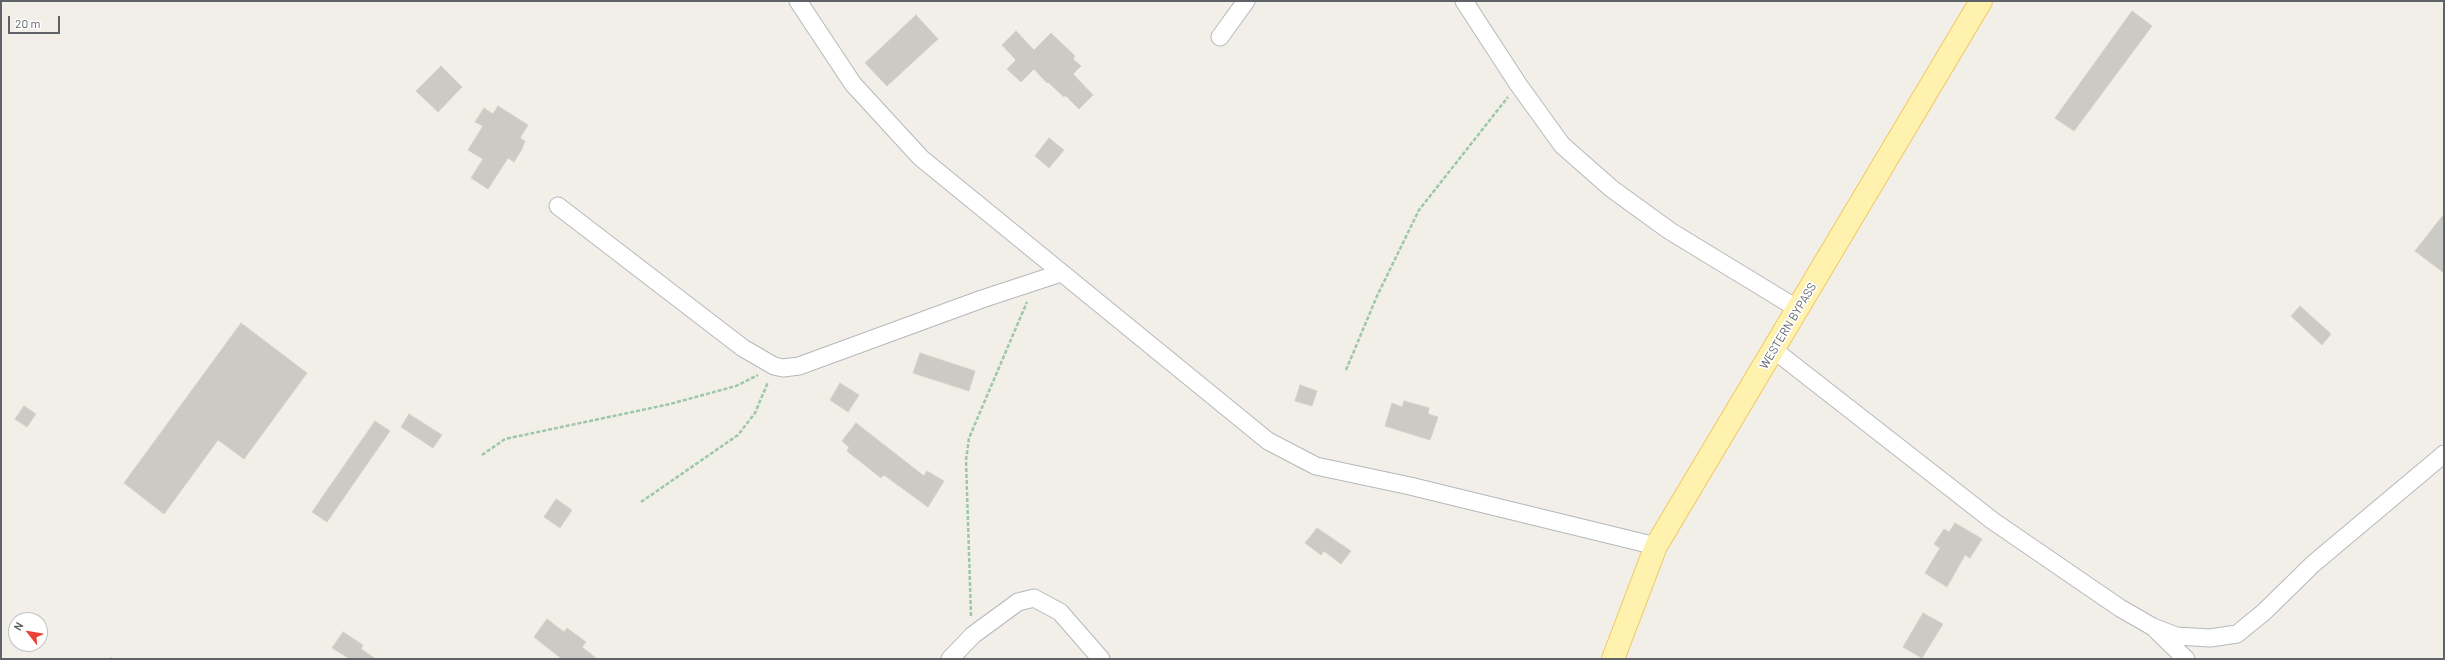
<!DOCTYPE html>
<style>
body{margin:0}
#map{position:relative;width:2445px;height:660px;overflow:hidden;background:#f1efe8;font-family:Barlow,sans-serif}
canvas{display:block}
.frame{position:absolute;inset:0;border:2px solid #5f6368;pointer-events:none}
.north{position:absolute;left:8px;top:612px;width:40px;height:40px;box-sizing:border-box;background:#fff;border:1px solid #bfc1c3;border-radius:50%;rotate:301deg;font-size:11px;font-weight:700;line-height:16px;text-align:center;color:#5f6368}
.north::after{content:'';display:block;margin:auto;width:14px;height:18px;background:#ea4335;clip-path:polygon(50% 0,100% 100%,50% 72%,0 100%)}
.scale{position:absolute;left:8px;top:16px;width:52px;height:18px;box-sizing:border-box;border:2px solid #5f6368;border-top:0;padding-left:5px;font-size:12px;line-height:14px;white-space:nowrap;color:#5f6368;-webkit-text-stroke:3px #fff;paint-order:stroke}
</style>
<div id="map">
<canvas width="2445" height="660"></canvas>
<div class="frame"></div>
<div class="north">N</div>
<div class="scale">20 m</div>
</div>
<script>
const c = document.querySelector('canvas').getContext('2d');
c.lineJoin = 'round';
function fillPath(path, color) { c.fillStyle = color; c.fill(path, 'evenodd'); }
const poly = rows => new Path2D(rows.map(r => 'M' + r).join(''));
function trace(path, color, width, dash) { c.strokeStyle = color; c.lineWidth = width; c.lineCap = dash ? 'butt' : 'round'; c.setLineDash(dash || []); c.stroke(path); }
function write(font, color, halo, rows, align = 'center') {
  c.font = font + ' Barlow,sans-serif'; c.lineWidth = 3.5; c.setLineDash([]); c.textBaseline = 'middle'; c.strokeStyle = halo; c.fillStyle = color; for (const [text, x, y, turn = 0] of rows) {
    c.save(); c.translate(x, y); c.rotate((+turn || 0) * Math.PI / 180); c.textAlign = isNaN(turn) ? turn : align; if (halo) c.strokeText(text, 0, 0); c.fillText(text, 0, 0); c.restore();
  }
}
const building = poly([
 [2132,11,2152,26,2074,131,2055,118,2132,11],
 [916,15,938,39,887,86,865,63,916,15],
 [1016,31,1034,50,1051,33,1075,56,1073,59,1081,66,1073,74,1093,95,1079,109,1065,95,1064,97,1048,82,1047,83,1034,69,1021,82,1007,69,1016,60,1002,45,1016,31],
 [441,66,462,87,438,112,416,91,441,66],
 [498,106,528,125,520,138,525,141,522,149,514,162,508,158,488,189,471,178,483,159,468,150,483,126,475,122,484,108,493,114,498,106],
 [1049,138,1064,150,1049,168,1035,156,1049,138],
 [2444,214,2444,273,2415,251,2444,214],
 [2300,306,2331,334,2322,345,2291,316,2300,306],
 [241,323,307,373,244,459,218,440,164,514,124,483,241,323],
 [920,353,975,371,969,391,913,373,920,353],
 [840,383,859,395,848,412,830,400,840,383],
 [1300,385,1317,391,1312,406,1295,401,1300,385],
 [1404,401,1429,408,1428,414,1438,417,1430,440,1385,426,1392,403,1402,407,1404,401],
 [24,406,36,414,27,427,15,419,24,406],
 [409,414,442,435,433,448,401,427,409,414],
 [375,421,390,431,327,522,312,512,375,421],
 [856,423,924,476,927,471,944,481,928,507,884,475,881,478,847,451,849,447,842,441,856,423],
 [556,499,572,510,560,528,544,517,556,499],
 [1955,523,1982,539,1970,558,1965,555,1947,587,1925,573,1940,548,1934,544,1944,529,1949,532,1955,523],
 [1317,528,1351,551,1341,564,1324,551,1321,555,1305,543,1317,528],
 [1923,613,1943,624,1922,658,1903,647,1923,613],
 [547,619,564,632,567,628,586,642,582,647,597,659,562,659,534,637,547,619],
 [343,632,363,645,361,649,376,659,350,659,332,648,343,632]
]);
const path = poly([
 [1346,370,1377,296,1419,210,1508,97],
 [482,455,505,439,670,404,736,386,758,375],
 [641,502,738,435,755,413,768,382],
 [971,616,966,460,969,438,1027,302],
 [110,658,111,659]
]);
const minor = poly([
 [798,1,853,84,921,158,1268,441,1316,466,1410,486,1656,546],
 [1464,1,1518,84,1562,145,1612,189,1670,231,1798,309],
 [1220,37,1246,1],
 [558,206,743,348,774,366,783,368,799,366,982,299,1061,273],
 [1774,350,1993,521,2120,608,2153,627,2176,636,2210,638,2237,634,2264,612,2313,564,2444,454],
 [2157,631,2186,659],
 [950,659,973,635,1018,602,1034,598,1060,612,1101,659]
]);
const major = poly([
 [1613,659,1656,546,1981,1]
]);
const streetNames = [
 ["WESTERN BYPASS",1788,326,-59]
];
fillPath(building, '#cccac5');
trace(building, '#d6d1c6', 1);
trace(minor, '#b5b8bc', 19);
trace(major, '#f2c960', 24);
trace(path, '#9cc7a9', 2.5, [4, 2]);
trace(minor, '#fff', 17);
trace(major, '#fff2af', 22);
write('12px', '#5f6368', '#fff', streetNames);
</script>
